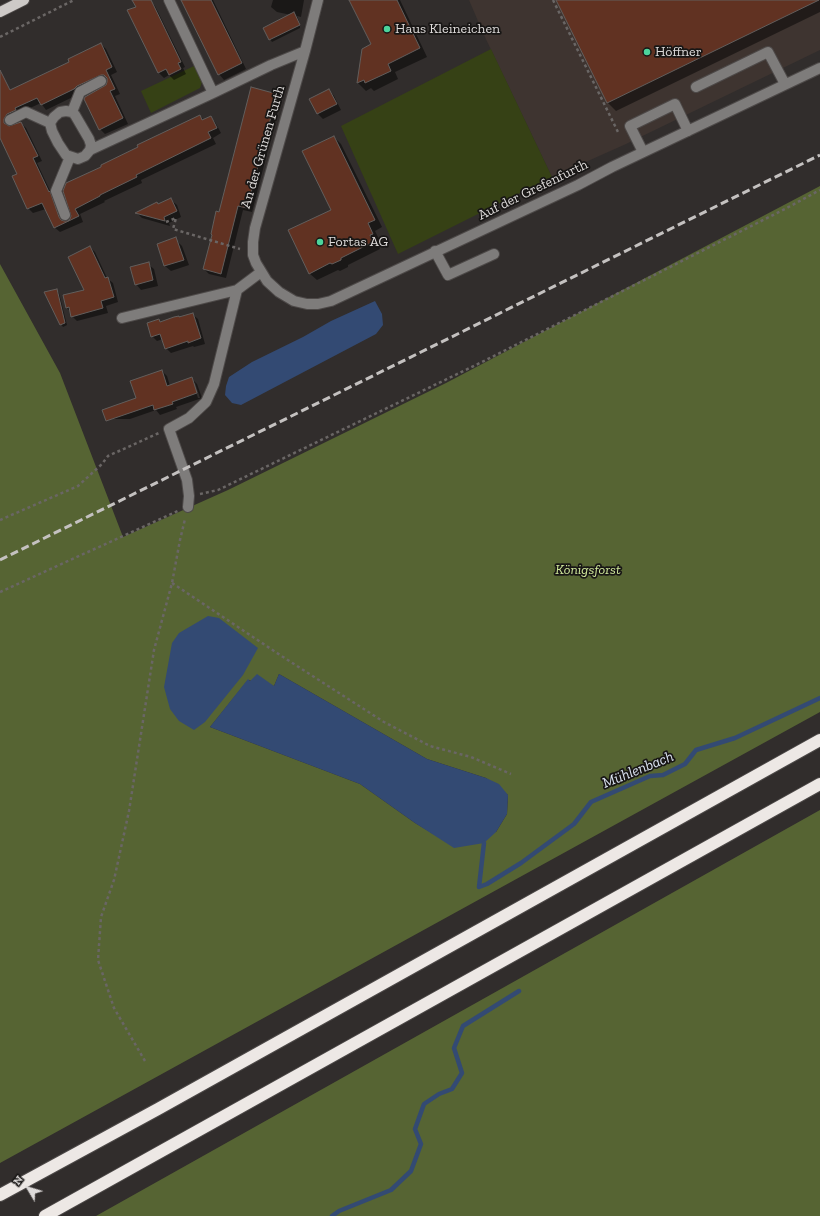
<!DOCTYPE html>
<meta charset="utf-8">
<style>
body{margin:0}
#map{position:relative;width:820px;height:1216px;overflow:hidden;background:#312d2c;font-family:"Zilla Slab",serif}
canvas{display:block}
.north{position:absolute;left:8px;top:1168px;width:40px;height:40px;-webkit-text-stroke:3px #181615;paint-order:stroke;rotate:308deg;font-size:11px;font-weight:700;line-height:16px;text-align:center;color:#dedbda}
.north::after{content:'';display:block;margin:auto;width:14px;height:18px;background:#dedbda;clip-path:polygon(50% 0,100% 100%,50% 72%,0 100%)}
</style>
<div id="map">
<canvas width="820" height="1216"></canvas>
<div class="north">N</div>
</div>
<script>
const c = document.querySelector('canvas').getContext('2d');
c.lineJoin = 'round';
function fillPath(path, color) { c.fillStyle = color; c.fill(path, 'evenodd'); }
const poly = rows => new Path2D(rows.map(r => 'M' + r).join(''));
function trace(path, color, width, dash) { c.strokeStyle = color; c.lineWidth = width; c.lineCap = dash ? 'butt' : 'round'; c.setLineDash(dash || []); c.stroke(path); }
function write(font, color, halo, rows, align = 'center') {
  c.font = font + ' "Zilla Slab",serif'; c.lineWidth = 3.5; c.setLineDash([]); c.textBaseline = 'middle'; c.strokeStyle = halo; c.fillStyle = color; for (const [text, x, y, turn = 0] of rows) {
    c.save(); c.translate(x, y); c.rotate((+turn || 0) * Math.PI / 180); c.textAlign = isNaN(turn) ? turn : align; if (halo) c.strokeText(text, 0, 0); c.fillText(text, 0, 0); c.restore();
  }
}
const built = poly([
 [469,0,820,0,820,50,626,144,552,177,484,35]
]);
const green = poly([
 [491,49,552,177,398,254,341,126],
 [194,66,202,82,200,88,151,113,141,91]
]);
const forest = poly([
 [820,186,820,712,0,1163,0,264,60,373,123,537,228,490,446,383],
 [279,674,427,759,486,778,508,795,507,814,496,832,435,835,415,823,360,784,210,727,248,680,274,686],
 [820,810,820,1216,96,1216]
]);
const water = poly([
 [375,301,382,314,383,325,376,334,241,405,232,403,225,395,226,386,229,377,252,362,303,337,331,321],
 [208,616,219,618,258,648,243,675,205,722,194,730,179,721,170,709,164,687,172,643,179,633],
 [257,674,274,686,279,674,427,759,486,778,499,784,508,795,507,814,496,832,484,843,454,848,415,823,360,784,210,727,248,679,250,681]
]);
const shadow = poly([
 [135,0,150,0,155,6,185,67,183,68,186,74,174,80,169,75,164,78,159,73],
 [183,0,213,0,246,69,224,80,219,74],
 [273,0,304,0,301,17,297,16,300,24,300,28,272,42,270,39,291,15,277,12,271,7],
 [351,0,400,0,427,57,395,72,398,79,374,91,371,88,366,91,358,83,363,50,372,45],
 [557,0,820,0,820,12,616,111,608,103],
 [101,44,106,49,117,72,111,75,120,94,115,96,128,124,105,134,100,129,108,80,107,79,82,91,79,94,46,110,41,103,19,113,12,119,8,125,9,128,21,123,26,128,42,161,37,163,52,195,55,197,63,222,68,222,71,219,72,216,64,191,103,167,200,116,204,120,210,117,215,122,221,133,213,138,216,144,141,180,142,183,104,201,105,202,80,214,83,222,60,232,54,227,46,209,33,213,28,208,18,174,0,137,0,87,6,84,12,91,70,63],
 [329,90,334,96,341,110,323,119,318,114],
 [276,94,281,99,252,212,243,210,226,278,209,274,204,269,219,213],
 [334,137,341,144,382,227,375,231,380,241,377,243,380,249,348,265,348,267,340,271,338,270,317,280,309,273,332,210],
 [171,200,177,205,181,217,169,223,170,226,142,218,137,213],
 [176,240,182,246,189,265,171,271,165,266,158,245],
 [90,247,95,252,107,278,113,283,118,302,106,306,108,313,77,321,72,316,71,312,67,308,85,290],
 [148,264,154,269,158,286,141,290,136,284],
 [56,290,59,293,67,325,63,327,61,324],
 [192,314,198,319,205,344,194,347,193,346,171,353,166,348,163,339,157,341,152,336,159,320,161,322],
 [162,371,167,376,170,386,192,379,197,384,202,398,176,407,177,409,160,415,156,410,130,419,110,419,137,399],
 [193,383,195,383,200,398,198,398]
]);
const stream = poly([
 [484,843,479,887,487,884,521,863,574,824,591,802,650,776,663,775,685,764,696,750,735,738,820,698],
 [332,1216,339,1211,391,1190,411,1171,421,1144,415,1129,424,1104,439,1094,452,1089,462,1073,454,1048,463,1026,519,991]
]);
const building = poly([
 [132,0,151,0,181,62,178,63,181,69,169,75,166,69,158,73,127,10,136,7,132,0],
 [181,0,211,0,242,63,218,75,181,0],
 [349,0,397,0,420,48,388,64,391,71,365,83,364,80,357,83,362,49,371,44,349,0],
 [556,0,819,0,607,103,556,0],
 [294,12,300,25,269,40,263,28,294,12],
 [101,43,112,67,106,70,115,89,110,91,123,118,99,130,84,99,85,97,106,85,107,82,107,78,104,75,101,75,77,86,74,89,41,105,37,98,15,108,16,110,7,114,4,119,4,123,9,126,21,122,38,156,33,158,49,192,50,191,59,217,61,220,64,221,68,221,70,219,71,216,63,191,66,183,101,167,101,165,138,147,137,145,200,115,202,120,211,116,217,128,208,132,211,138,136,175,137,177,100,195,100,196,75,209,79,216,54,228,42,203,27,209,12,176,17,174,0,138,0,70,10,90,69,62,68,59,101,43],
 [251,87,277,94,247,208,238,206,221,274,203,269,212,235,211,234,216,211,219,212,251,87],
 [329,89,337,104,317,114,309,99,329,89],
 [334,136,375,220,368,223,373,234,370,235,373,242,341,258,341,260,332,264,330,263,309,274,288,230,331,210,302,151,334,136],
 [171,198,177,211,164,217,165,221,135,213,157,202,158,204,171,198],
 [176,237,184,260,164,266,157,244,176,237],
 [90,246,105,278,108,277,114,297,101,301,103,308,71,317,69,307,66,308,63,295,84,290,68,257,90,246],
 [149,262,153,280,135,285,130,267,149,262],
 [57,289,65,323,60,325,44,292,57,289],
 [193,313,201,338,188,343,188,341,165,349,160,334,151,337,147,323,159,319,160,322,174,317,179,316,179,317,193,313],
 [162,370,167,386,192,377,197,393,172,402,173,404,154,410,153,405,106,421,102,410,136,398,130,381,162,370]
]);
const path = poly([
 [553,0,618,132],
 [0,37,74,0],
 [166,222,176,218,173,229,240,249],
 [200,494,218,490,482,362,785,209,820,190],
 [0,520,78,486,102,464,108,456,159,433],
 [172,583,280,655,384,722,430,746,471,757,511,774],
 [0,592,178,511],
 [145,1061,114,1008,98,960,101,917,114,880,129,811,154,650,172,583,180,540,185,519]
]);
const minor = poly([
 [169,0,213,93],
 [318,0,305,51,255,228,253,242,253,255,256,263,267,281,279,292,294,301,307,304,318,304,331,301,578,185,612,167,820,68],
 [696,87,768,52,785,84],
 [72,112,80,92,101,81],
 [10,120,26,112,50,123],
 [90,150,91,145,89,139,75,115,72,112,66,111,60,112,54,117,50,123,52,131,58,143,66,155,78,159,85,156,90,150,213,93,271,65,305,51],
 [643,152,630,126,675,104,688,131],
 [65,215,56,191,70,157],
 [435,251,448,275,494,254],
 [122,318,237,290],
 [188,507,189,496,187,480,169,429,189,418,206,402,214,384,237,290,261,272]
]);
const major = poly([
 [0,12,24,0]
]);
const highway = poly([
 [0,1195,158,1109,820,740],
 [45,1216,820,784]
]);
const rail = poly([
 [0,560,820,155]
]);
const markers = [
 [387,29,4,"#4cd49b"],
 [647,52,4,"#4cd49b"],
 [320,242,4,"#4cd49b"]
];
const poiNames = [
 ["Haus Kleineichen",395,29],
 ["Höffner",655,52],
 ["Fortas AG",328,242]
];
const streetNames = [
 ["An der Grünen Furth",263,147,-74],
 ["Auf der Grefenfurth",533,190,-26]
];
const parkNames = [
 ["Königsforst",588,570]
];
const waterNames = [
 ["Mühlenbach",638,770,-22]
];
fillPath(built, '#3e3430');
fillPath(green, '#364115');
fillPath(forest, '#566433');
fillPath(water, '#334a73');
fillPath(shadow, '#0007');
trace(stream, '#334a73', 4.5);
fillPath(building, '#613222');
trace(building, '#625e5c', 1);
trace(minor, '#4d4948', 12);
trace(major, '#4d4948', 12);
trace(highway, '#4d4948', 14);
trace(path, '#6a6665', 2.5, [3, 3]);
trace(minor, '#7e7c7b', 10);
trace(major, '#cdc9c7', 10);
trace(highway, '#ede8e5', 12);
trace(rail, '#c4c1c0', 3, [8, 4]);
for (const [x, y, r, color] of markers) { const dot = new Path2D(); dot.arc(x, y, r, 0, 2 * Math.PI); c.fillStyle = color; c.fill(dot); trace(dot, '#181615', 1.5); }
write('14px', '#dedbda', '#181615', poiNames, 'left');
write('14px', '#dedbda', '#181615', streetNames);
write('italic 14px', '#d1e99c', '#181615', parkNames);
write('italic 15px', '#dce4f2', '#181615', waterNames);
</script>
